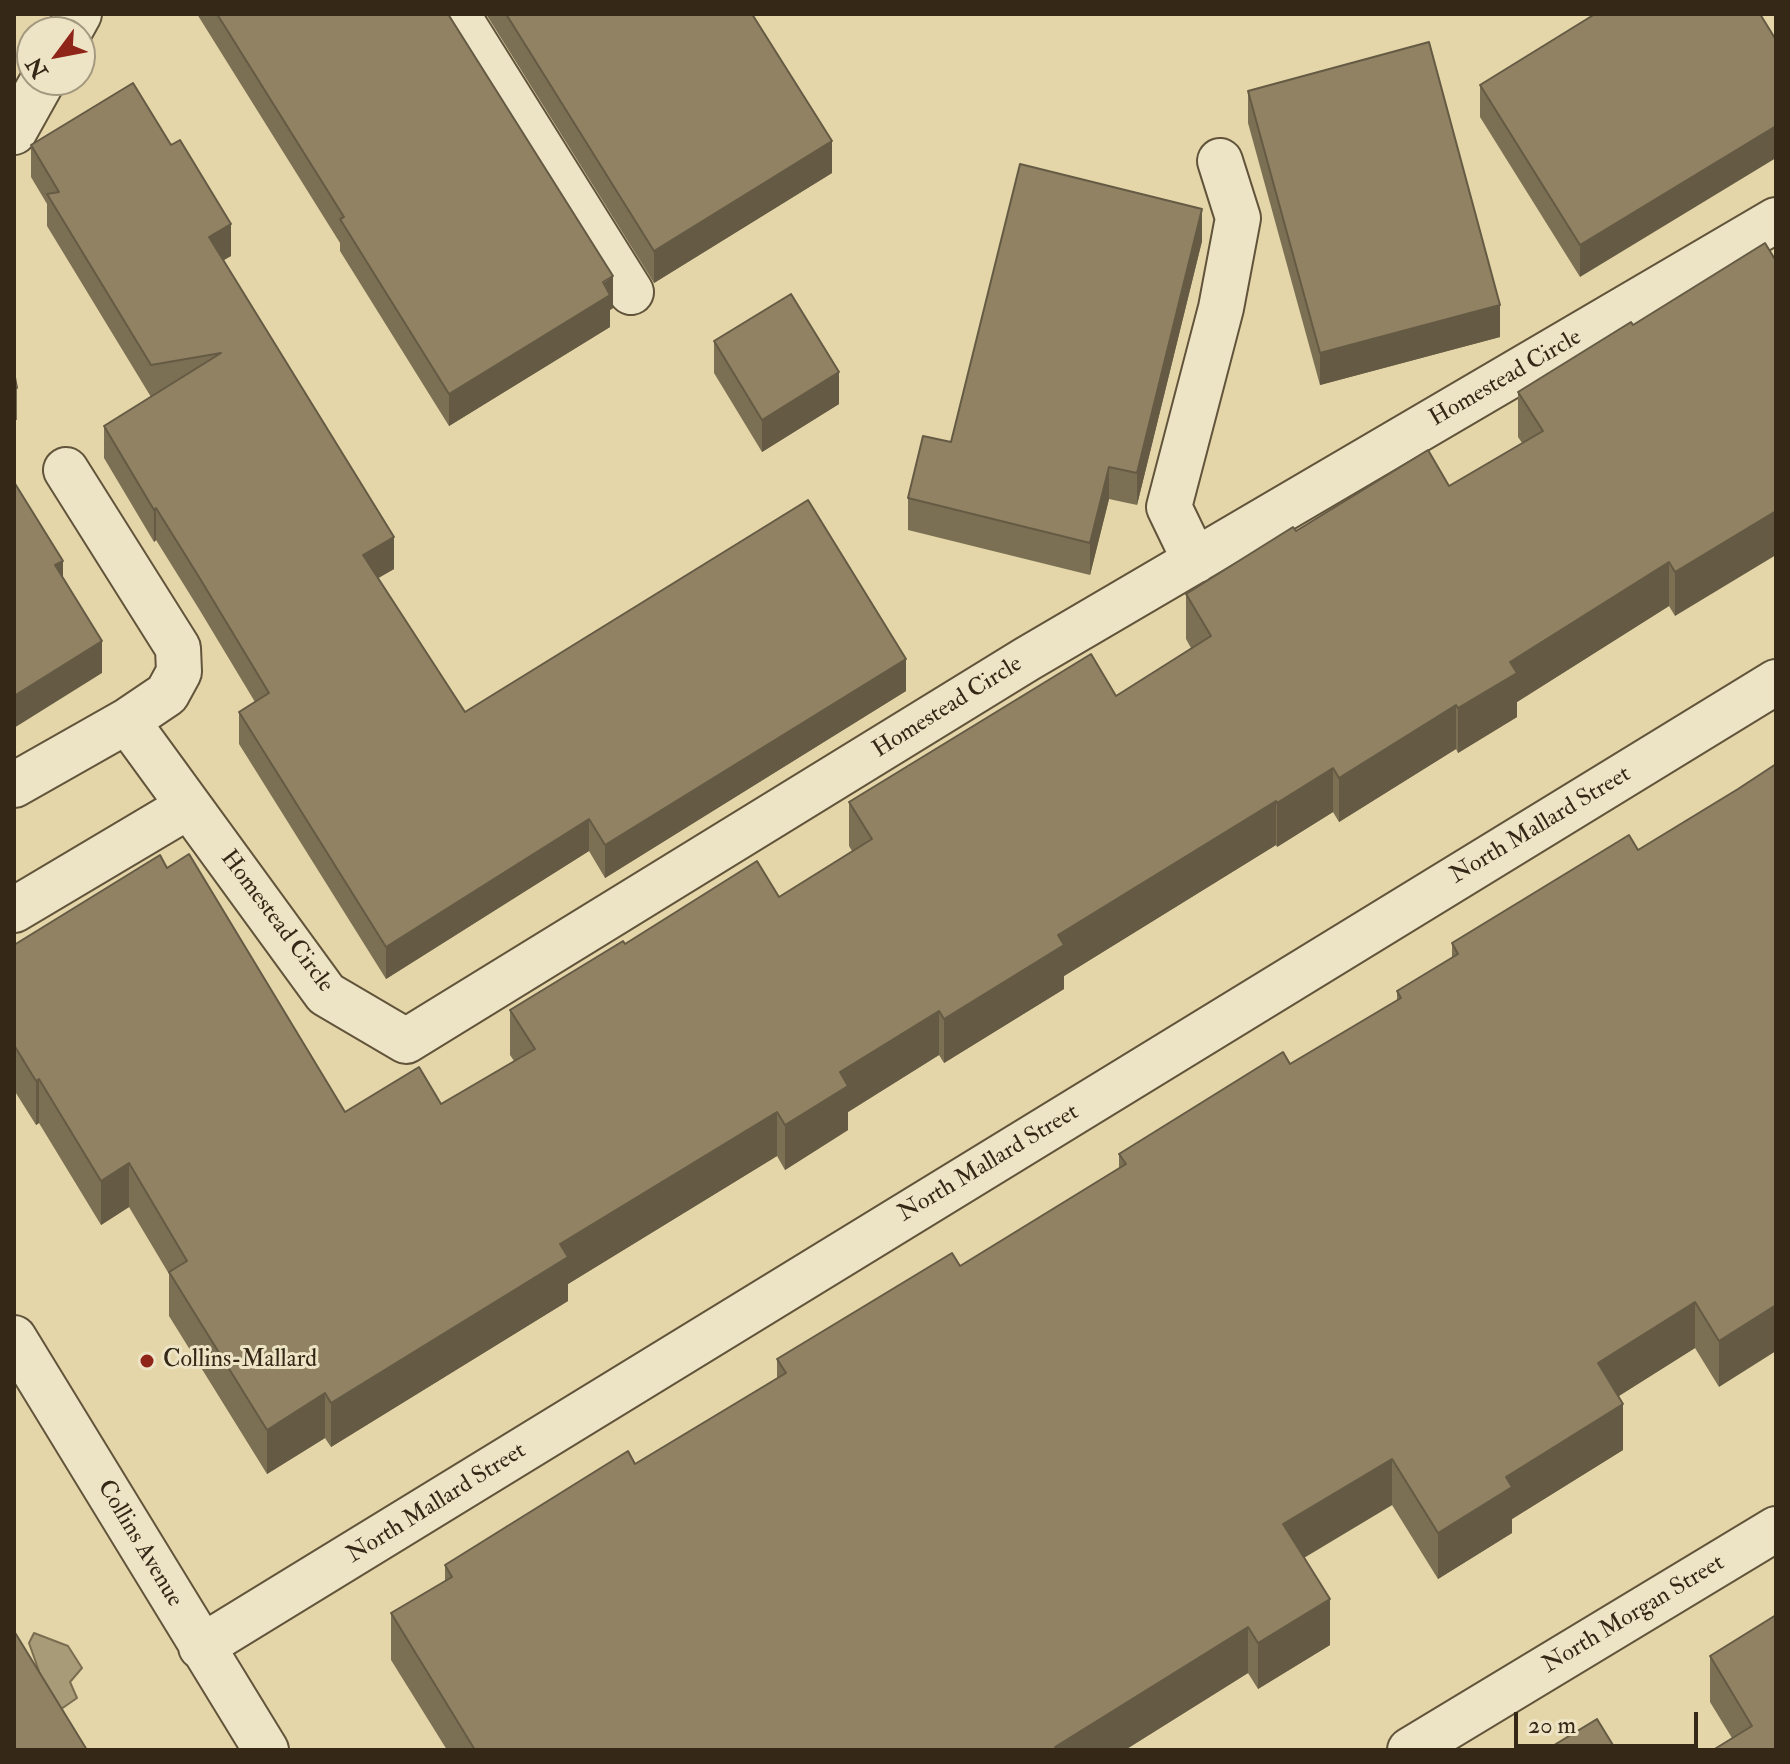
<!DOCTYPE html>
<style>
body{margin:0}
#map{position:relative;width:1790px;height:1764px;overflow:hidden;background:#e4d6a8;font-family:"IM FELL Double Pica",serif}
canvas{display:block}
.frame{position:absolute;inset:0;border:16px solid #352817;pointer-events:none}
.north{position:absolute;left:16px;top:16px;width:80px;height:80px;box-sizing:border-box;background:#ede4c6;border:2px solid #a39980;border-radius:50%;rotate:238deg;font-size:22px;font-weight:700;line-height:32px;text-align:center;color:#352817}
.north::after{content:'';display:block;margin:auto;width:28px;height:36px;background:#8f2418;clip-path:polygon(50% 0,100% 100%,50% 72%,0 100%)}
.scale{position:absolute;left:1514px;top:1712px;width:184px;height:36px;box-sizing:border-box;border:4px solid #352817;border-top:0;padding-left:10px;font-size:24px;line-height:28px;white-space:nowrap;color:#352817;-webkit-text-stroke:6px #ede4c6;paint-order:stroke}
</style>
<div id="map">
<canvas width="1790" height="1764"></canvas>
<div class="frame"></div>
<div class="north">N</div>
<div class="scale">20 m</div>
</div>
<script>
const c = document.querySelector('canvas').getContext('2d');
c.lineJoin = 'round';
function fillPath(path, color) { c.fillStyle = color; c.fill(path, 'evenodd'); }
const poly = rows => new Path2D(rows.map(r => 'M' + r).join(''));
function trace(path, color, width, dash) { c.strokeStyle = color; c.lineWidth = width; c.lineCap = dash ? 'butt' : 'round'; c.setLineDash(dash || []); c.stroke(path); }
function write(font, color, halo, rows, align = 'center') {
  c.font = font + ' "IM FELL Double Pica",serif'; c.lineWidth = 6; c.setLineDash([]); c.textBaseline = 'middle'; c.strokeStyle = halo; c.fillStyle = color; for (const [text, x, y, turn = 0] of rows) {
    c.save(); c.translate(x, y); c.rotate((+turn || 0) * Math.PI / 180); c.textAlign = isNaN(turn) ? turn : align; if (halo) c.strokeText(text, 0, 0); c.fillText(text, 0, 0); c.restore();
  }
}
const water = poly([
 [34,1633,68,1646,82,1668,70,1682,77,1698,54,1714,29,1643,34,1633]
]);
const minor = poly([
 [457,14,631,292],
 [69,32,79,14],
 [14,132,43,80],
 [66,470,178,648,179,672,167,694,127,721],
 [1195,561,1169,507,1221,308,1238,218,1220,161],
 [14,785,127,721,326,994,406,1041,1027,659,1776,220],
 [14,910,189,806],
 [14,1338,266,1750],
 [201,1647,1776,682],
 [1410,1750,1776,1529]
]);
const wall = poly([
 [197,14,448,14,613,308,610,310,610,327,449,426,340,251,340,243],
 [486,14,752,14,832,173,654,283],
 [1595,14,1580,277,1480,117,1480,85],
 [1248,91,1500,337,1320,385,1248,123],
 [31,145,231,256,223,260,394,569,378,578,465,712,906,691,605,878,589,851,386,979,239,744,239,712,255,702,199,609,156,540,154,542,104,458,104,426,151,397,47,226,47,204,31,177],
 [1202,241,1137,505,1109,499,1090,575,908,530,908,498,951,442],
 [1765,243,1675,616,1669,606,1517,702,1517,717,1458,753,1456,749,1339,822,1333,812,1277,847,1276,845,1064,976,1064,989,944,1063,939,1055,848,1112,848,1130,785,1170,777,1156,568,1284,568,1301,331,1447,325,1438,267,1474,169,1316,169,1274,129,1207,101,1225,39,1123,36,1125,14,1090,14,945,167,868,345,1112,441,1104,514,1061,510,1055,510,1010,625,944,779,897,852,851,849,846,849,802,1116,696,1191,648,1186,639,1186,594,1296,531,1449,486,1522,443,1518,437,1518,392,1633,325],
 [714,341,839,404,762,452,714,373],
 [14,372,17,388,17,420,14,420],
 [1738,789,1719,1387,1695,1348,1619,1396,1623,1450,1512,1519,1512,1533,1438,1579,1392,1505,1304,1558,1330,1645,1258,1689,1248,1673,1125,1750,447,1750,391,1660,391,1613,445,1581,445,1565,635,1464,777,1378,777,1359,960,1266,1119,1168,1119,1154,1290,1064,1397,1000,1397,991,1452,958,1452,943,1638,850],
 [1710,1656,1776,1750,1732,1738,1710,1702]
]);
const shadedWall = poly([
 [1776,126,1776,158,1580,277,1580,245],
 [832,141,832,173,654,283,654,251],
 [1202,209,1202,241,1137,505,1137,473],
 [231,224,231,256,209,269,209,237],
 [613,276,613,308,610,310,610,327,449,426,449,394],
 [1500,305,1500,337,1320,385,1320,353],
 [839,372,839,404,762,452,762,420],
 [1109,467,1109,499,1090,575,1090,543],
 [156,508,156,540,154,542,154,510],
 [1776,511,1776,555,1675,616,1675,572],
 [394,537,394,569,363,587,363,555],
 [63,561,63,593,55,565],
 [1669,562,1669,606,1517,702,1517,717,1458,753,1458,708,1510,662],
 [102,641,102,673,14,728,14,696],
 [906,659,906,691,605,878,605,845],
 [1456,705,1456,749,1339,822,1339,778],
 [1333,768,1333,812,1277,847,1277,803],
 [1276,801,1276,845,1064,976,1064,989,944,1063,944,1019,1058,935],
 [589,819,589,851,386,979,386,947],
 [939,1011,939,1055,848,1112,848,1130,785,1170,785,1125,840,1072],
 [39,1079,39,1123,36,1125,36,1081],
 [777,1112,777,1156,568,1284,568,1301,331,1447,331,1403,560,1244],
 [129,1163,129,1207,101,1225,101,1181],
 [1695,1302,1695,1348,1598,1409,1598,1363],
 [1776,1305,1776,1351,1719,1387,1719,1341],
 [325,1393,325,1438,267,1474,267,1430],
 [1623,1404,1623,1450,1512,1519,1512,1533,1438,1579,1438,1533,1506,1477],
 [1392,1459,1392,1505,1283,1570,1283,1524],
 [1330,1599,1330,1645,1258,1689,1258,1643],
 [1248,1627,1248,1673,1125,1750,1055,1750,1055,1747]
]);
const building = poly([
 [217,14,448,14,613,276,603,282,610,295,449,394,340,219,344,217,217,14],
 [506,14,752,14,832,141,654,251,506,14],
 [1595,14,1760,14,1776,40,1776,126,1580,245,1480,85,1595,14],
 [1429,42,1500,305,1320,353,1248,91,1429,42],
 [133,83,171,145,180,140,231,224,209,237,394,537,363,555,465,712,808,500,906,659,605,845,589,819,386,947,239,712,269,693,199,577,156,508,154,510,104,426,221,353,151,365,47,194,59,192,31,145,133,83],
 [1020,164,1202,209,1137,473,1109,467,1090,543,908,498,923,436,951,442,1020,164],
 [1765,243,1776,261,1776,511,1675,572,1669,562,1510,662,1517,673,1458,708,1456,705,1339,778,1333,768,1277,803,1276,801,1058,935,1064,945,944,1019,939,1011,840,1072,848,1086,785,1125,777,1112,560,1244,568,1257,331,1403,325,1393,267,1430,169,1272,187,1261,129,1163,101,1181,39,1079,36,1081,14,1045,14,945,160,855,167,868,189,854,345,1112,419,1067,441,1104,535,1049,510,1010,623,941,625,944,757,861,779,897,872,839,849,802,1091,654,1116,696,1211,636,1186,594,1293,527,1296,531,1428,450,1449,486,1543,431,1518,392,1631,322,1633,325,1765,243],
 [791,294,839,372,762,420,714,341,791,294],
 [14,372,17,388,14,388,14,372],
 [14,482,63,561,55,565,102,641,14,696,14,482],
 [1776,764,1776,1305,1719,1341,1695,1302,1598,1363,1623,1404,1506,1477,1512,1487,1438,1533,1392,1459,1283,1524,1330,1599,1258,1643,1248,1627,1055,1747,1057,1750,475,1750,391,1613,452,1577,445,1565,628,1451,635,1464,786,1373,777,1359,952,1253,960,1266,1126,1164,1119,1154,1283,1052,1290,1064,1401,998,1397,991,1458,954,1452,943,1629,835,1638,850,1738,789,1776,764],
 [1776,1615,1776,1750,1713,1750,1752,1726,1710,1656,1776,1615],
 [14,1631,87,1750,14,1750,14,1631],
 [1597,1719,1616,1750,1546,1750,1597,1719]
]);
const markers = [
 [147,1361,8,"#8f2418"]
];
const streetNames = [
 ["Homestead Circle",1506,379,-30],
 ["Homestead Circle",948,708,-32],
 ["North Mallard Street",1541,826,-31],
 ["Homestead Circle",276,922,53],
 ["North Mallard Street",989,1164,-31],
 ["North Mallard Street",437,1504,-32],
 ["Collins Avenue",139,1544,59],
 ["North Morgan Street",1634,1615,-31]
];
const poiNames = [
 ["Collins-Mallard",163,1361]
];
fillPath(water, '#a89b77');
trace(water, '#7a6d51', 2);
trace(minor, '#61543b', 48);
trace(minor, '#ede4c6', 44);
fillPath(wall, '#7c7054');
fillPath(shadedWall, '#655b45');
fillPath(building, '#908262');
trace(building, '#655b45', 2);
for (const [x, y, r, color] of markers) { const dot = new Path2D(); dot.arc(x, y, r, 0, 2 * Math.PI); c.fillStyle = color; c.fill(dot); trace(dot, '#ede4c6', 3); }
write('24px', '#352817', '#ede4c6', streetNames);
write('24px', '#352817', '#ede4c6', poiNames, 'left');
</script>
